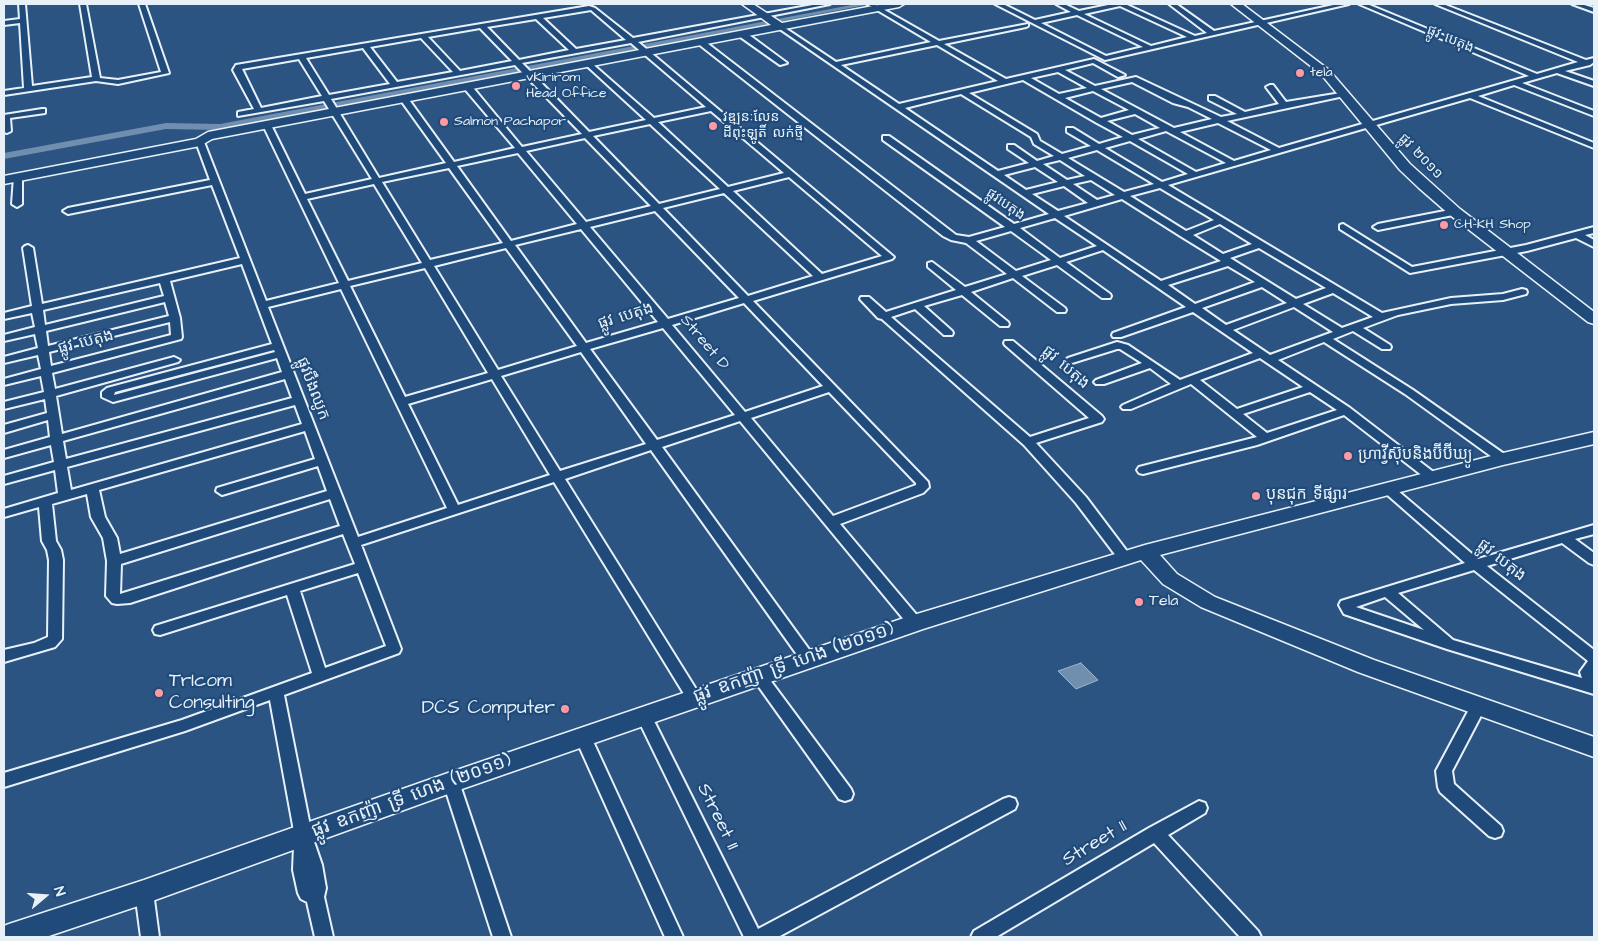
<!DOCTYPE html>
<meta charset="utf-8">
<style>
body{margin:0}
#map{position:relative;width:1598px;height:941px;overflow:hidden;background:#2b5482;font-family:"Architects Daughter",sans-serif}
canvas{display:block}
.frame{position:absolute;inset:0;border:5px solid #e8f1f8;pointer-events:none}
.north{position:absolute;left:20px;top:871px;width:50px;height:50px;-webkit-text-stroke:4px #1f4a7a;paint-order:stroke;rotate:72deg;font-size:14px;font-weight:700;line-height:20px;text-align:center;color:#e8f1f8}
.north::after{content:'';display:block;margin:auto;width:18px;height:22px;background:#e8f1f8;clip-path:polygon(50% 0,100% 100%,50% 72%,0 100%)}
</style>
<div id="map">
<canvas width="1598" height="941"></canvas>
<div class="frame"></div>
<div class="north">N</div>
</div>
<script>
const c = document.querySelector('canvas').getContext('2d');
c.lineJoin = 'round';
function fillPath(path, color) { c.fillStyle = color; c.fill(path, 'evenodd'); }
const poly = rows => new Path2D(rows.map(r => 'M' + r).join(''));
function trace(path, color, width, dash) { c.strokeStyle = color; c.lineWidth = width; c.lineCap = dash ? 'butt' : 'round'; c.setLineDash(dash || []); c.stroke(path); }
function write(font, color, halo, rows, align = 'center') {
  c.font = font + ' "Architects Daughter","Noto Sans Khmer",sans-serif'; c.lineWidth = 4.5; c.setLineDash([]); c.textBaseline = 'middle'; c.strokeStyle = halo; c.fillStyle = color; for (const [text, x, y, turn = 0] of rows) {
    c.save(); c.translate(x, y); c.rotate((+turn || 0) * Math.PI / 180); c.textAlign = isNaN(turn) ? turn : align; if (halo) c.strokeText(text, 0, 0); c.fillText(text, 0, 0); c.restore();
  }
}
const water = poly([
 [1081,663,1098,680,1076,689,1058,671,1081,663]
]);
const canal = poly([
 [857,4,871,4,220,130,166,129,4,159,4,153,166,123,220,124,857,4]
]);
const street = poly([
 [19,4,25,4,32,86,92,77,80,4,86,4,100,78,118,80,161,72,139,4,145,4,169,73,118,84,96,81,4,95,4,91,24,88,20,23,4,25,4,21,20,19,19,4],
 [818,4,830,4,638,42,894,257,892,259,753,301,928,482,929,487,923,493,840,524,920,619,922,623,920,627,915,628,910,627,740,421,662,447,813,655,815,659,813,663,808,665,803,663,651,450,565,479,699,694,702,698,699,702,694,704,689,702,554,482,361,545,401,649,399,653,284,695,312,836,322,865,326,888,324,897,333,937,315,937,307,902,301,899,298,893,293,870,294,846,296,842,270,700,185,731,4,787,4,773,182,720,312,673,287,595,160,635,155,634,153,630,155,626,355,564,343,534,130,603,117,604,112,603,106,596,107,561,103,538,91,517,87,494,52,504,56,541,61,550,63,560,62,639,55,647,4,662,4,650,34,643,48,637,49,560,47,550,42,541,39,507,4,517,4,509,58,493,55,470,4,484,4,476,54,462,51,445,4,458,4,450,50,437,48,420,4,433,4,425,47,413,45,399,4,409,4,402,44,392,41,376,4,385,4,379,41,369,38,355,4,363,4,357,38,348,35,334,4,341,4,335,35,327,32,313,4,319,4,313,32,306,23,248,25,246,28,245,33,248,42,304,240,258,212,185,68,214,63,211,68,208,210,180,196,142,200,139,204,142,266,301,339,283,263,125,267,123,271,125,305,194,372,179,324,101,238,116,238,112,254,109,233,70,236,65,589,6,595,8,633,38,818,4],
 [591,10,626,40,576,49,543,18,591,10],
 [536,19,569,50,519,60,487,27,536,19],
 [480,28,512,61,460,71,428,37,480,28],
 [421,38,453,72,397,82,370,47,421,38],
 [631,43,706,107,654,118,589,61,585,63,586,65,646,120,589,132,522,63,631,43],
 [363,48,390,84,329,95,306,58,363,48],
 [299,59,322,96,261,108,242,69,299,59],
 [515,65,582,134,522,147,470,84,464,84,464,88,515,148,454,162,407,97,404,97,400,99,446,163,379,178,331,99,515,65],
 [711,111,784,173,728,187,658,122,711,111],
 [650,124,720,189,659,204,593,136,650,124],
 [585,138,651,206,586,222,526,151,585,138],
 [518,153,577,224,511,241,457,166,518,153],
 [449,168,503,243,430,260,382,182,449,168],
 [789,177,882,256,822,274,733,191,789,177],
 [374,184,422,263,348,281,307,199,374,184],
 [724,193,813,276,748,296,663,208,724,193],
 [655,211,739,298,668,319,590,227,655,211],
 [581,229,658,322,586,343,515,245,581,229],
 [506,248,577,346,498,370,434,266,506,248],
 [242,264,272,344,107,388,102,392,102,397,113,402,277,358,282,372,62,434,56,396,178,362,180,360,174,357,55,389,52,373,181,339,182,337,180,318,170,281,242,264],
 [425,268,488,373,405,397,350,286,425,268],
 [160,283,164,296,45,325,43,310,160,283],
 [341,289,447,508,358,537,268,307,341,289],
 [165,302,169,316,48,346,46,331,165,302],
 [744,303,823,386,745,412,672,325,744,303],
 [170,322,171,335,51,366,49,352,170,322],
 [663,328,735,415,657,440,590,349,663,328],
 [274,350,275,352,114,395,115,392,274,350],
 [581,352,646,444,560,471,501,376,581,352],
 [285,379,292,398,66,459,63,441,285,379],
 [492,379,550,475,458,505,408,404,492,379],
 [829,392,916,483,916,485,833,516,751,418,829,392],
 [295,405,302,424,71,490,67,467,295,405],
 [305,431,315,459,217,488,216,491,222,495,318,466,327,491,120,554,117,538,105,517,99,490,305,431],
 [330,499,340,526,120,594,121,564,330,499],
 [358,573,386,646,325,668,300,591,358,573],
 [867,4,874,4,939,41,1028,24,1028,26,1026,27,944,44,1006,79,1094,59,1125,75,1118,77,1093,63,1065,70,1095,86,1136,77,1221,117,1237,114,1209,100,1209,96,1215,96,1245,112,1279,104,1266,87,1270,85,1273,85,1286,102,1347,92,1348,94,1344,96,1227,121,1279,148,1529,76,1359,4,1367,4,1537,74,1578,62,1435,4,1443,4,1586,60,1594,58,1594,62,1590,65,1565,71,1594,81,1594,86,1557,73,1522,83,1594,111,1594,116,1514,85,1478,96,1594,143,1594,148,1470,98,1168,185,1382,313,1451,298,1503,294,1522,289,1526,290,1527,292,1526,294,1503,300,1451,304,1398,315,1363,328,1390,345,1391,347,1390,349,1382,349,1353,331,1333,339,1413,390,1507,456,1509,459,1507,462,1499,462,1405,394,1324,342,1278,360,1350,408,1436,474,1438,477,1436,480,1428,480,1344,415,1257,445,1143,474,1139,473,1137,470,1139,467,1257,437,1191,384,1131,409,1123,409,1121,407,1123,405,1171,384,1150,368,1104,384,1096,384,1094,382,1096,380,1142,363,1120,349,1117,349,1072,363,1066,360,1068,358,1117,342,1128,345,1180,380,1253,353,1193,312,1121,337,1113,337,1112,335,1113,333,1186,307,1103,250,1066,262,1110,294,1111,296,1110,298,1102,298,1057,265,1022,276,1065,308,1066,310,1065,312,1057,312,1013,278,971,292,1008,322,1009,324,1008,326,1000,326,962,295,924,306,952,331,953,333,952,335,944,335,915,309,891,317,1030,437,1089,418,1005,345,1004,343,1005,341,1013,341,1102,416,1104,419,1102,422,1036,443,1086,497,1132,558,1130,561,1120,561,1076,503,1024,445,882,319,878,318,860,299,861,297,869,297,886,312,956,290,928,267,928,263,932,262,965,287,1007,274,966,243,951,240,943,236,696,42,703,40,956,235,969,237,1005,227,883,140,883,136,889,136,1014,224,1049,214,777,27,782,26,836,62,931,42,867,4],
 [937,45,998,81,899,104,841,65,937,45],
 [1058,72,1087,88,1059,94,1031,78,1058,72],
 [1023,80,1097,123,1123,137,1099,144,1073,128,1067,128,1067,132,1091,146,1062,154,1040,141,1037,134,969,93,1023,80],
 [1132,82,1173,103,1188,107,1212,119,1174,128,1101,89,1132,82],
 [1093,91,1129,110,1101,118,1065,98,1093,91],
 [961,94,1031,137,1034,144,1054,156,1037,161,1014,145,1008,145,1008,149,1029,163,998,171,905,108,961,94],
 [1135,114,1160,128,1132,135,1107,121,1135,114],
 [1218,123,1271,150,1234,161,1180,132,1218,123],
 [1166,131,1226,163,1196,172,1138,139,1166,131],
 [1130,141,1188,174,1162,182,1105,148,1130,141],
 [1097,150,1154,184,1124,192,1068,158,1097,150],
 [1060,160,1085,176,1067,180,1043,164,1060,160],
 [1035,167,1058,182,1026,190,1004,175,1035,167],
 [1091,180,1115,195,1097,200,1073,184,1091,180],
 [1064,186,1088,203,1058,211,1032,194,1064,186],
 [1160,188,1214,220,1186,231,1130,196,1160,188],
 [1122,199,1182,237,1221,261,1161,281,1064,216,1122,199],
 [1055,218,1097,246,1060,258,1020,228,1055,218],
 [1220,224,1252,244,1223,254,1193,235,1220,224],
 [1011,231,1051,260,1016,271,976,241,1011,231],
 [1259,248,1326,288,1296,299,1230,258,1259,248],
 [1228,266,1255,282,1195,304,1168,285,1228,266],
 [1262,287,1287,303,1226,325,1202,308,1262,287],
 [1333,293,1373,317,1342,328,1303,304,1333,293],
 [1294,307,1333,332,1270,355,1233,330,1294,307],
 [1260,358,1303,387,1237,409,1200,380,1260,358],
 [1310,392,1337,410,1267,433,1243,414,1310,392],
 [995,4,1003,4,1035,20,1071,12,1056,4,1064,4,1079,11,1113,4,1125,4,1195,36,1207,33,1169,4,1176,4,1214,31,1338,4,1349,4,1105,60,995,4],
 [1120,6,1187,37,1151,46,1084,14,1120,6],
 [1077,15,1143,47,1106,56,1041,23,1077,15],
 [1572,4,1581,4,1594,8,1594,12,1572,4],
 [739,32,745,32,787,63,780,65,739,36,739,32],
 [42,109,45,109,45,113,10,118,11,131,7,133,4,132,4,115,42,109],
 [18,174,22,177,22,204,17,207,12,204,14,177,18,174],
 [1455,209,1458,210,1458,214,1378,230,1373,227,1378,224,1455,209],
 [1343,224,1412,267,1526,245,1594,227,1594,233,1585,235,1594,240,1594,247,1576,238,1527,251,1410,273,1340,229,1340,225,1343,224],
 [1387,484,1391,485,1478,559,1594,525,1594,534,1575,539,1594,553,1594,565,1589,563,1562,543,1487,566,1594,650,1594,694,1447,649,1344,614,1339,605,1341,601,1465,563,1383,491,1381,488,1383,485,1387,484],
 [1474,570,1588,661,1580,672,1582,678,1453,640,1398,593,1474,570],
 [1385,597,1424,630,1356,607,1385,597],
 [759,670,764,672,851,789,853,794,851,799,845,801,839,799,754,680,751,676,754,672,759,670],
 [1478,700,1483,702,1486,706,1452,771,1454,784,1501,826,1503,831,1501,836,1495,838,1489,836,1440,792,1438,787,1436,771,1473,702,1478,700],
 [644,709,649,711,758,929,1003,799,1009,797,1015,799,1017,804,1015,809,778,937,744,937,636,715,639,711,644,709],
 [583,731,589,732,591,737,683,937,665,937,575,737,577,732,583,731],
 [451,775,457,777,459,782,511,937,493,937,443,782,445,777,451,775],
 [1199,801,1205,803,1207,808,1205,813,1168,835,1258,931,1261,937,1240,937,1154,843,996,937,971,937,974,931,1149,828,1199,801],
 [144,884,150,886,153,892,159,937,141,937,135,892,138,886,144,884]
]);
const secondary = poly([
 [742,4,753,4,782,23,884,4,904,4,899,7,212,139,200,146,4,184,4,176,196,139,208,132,771,25,742,4],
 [1231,4,1242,4,1329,70,1410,164,1460,209,1594,312,1594,324,1588,322,1450,215,1419,188,1400,170,1321,74,1231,4],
 [1594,432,1594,444,1503,465,1160,555,1177,574,1215,597,1374,660,1594,737,1594,757,1358,672,1201,607,1163,584,1141,560,923,629,459,790,144,904,46,937,4,937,4,926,9,924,144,880,451,772,907,617,1145,545,1503,453,1594,432]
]);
const markers = [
 [1300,73,5,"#ff9aa2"],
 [516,86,5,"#ff9aa2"],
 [444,122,5,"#ff9aa2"],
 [713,126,5,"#ff9aa2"],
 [1444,225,5,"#ff9aa2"],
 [1348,456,5,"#ff9aa2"],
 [1256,496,5,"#ff9aa2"],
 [1139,602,5,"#ff9aa2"],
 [159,693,5,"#ff9aa2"],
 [565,709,5,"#ff9aa2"]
];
const farStreetnames = [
 ["ផ្លូវ បេតុង",1450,40,23],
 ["ផ្លូវ ២០១១",1420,157,46],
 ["ផ្លូវបេតុង",1005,205,35]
];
const farPoinames = [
 ["tela",1310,73],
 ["vKirirom",526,78],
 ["Head Office",526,94],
 ["វឌ្ឍនៈលែន",723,118],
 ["ដីពុះឡូតិ៍ លក់ថ្មី",723,134],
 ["Salmon Pachapor",454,122],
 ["CH-KH Shop",1454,225]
];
const streetNames = [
 ["ផ្លូវ បេតុង",626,317,-17],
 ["ផ្លូវ បេតុង",86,343,-14],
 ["Street D",704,343,50],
 ["ផ្លូវ បេតុង",1065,368,41],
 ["ផ្លូវបឹងឈូក",312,389,69],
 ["ផ្លូវ បេតុង",1501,561,39]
];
const poiNames = [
 ["ហ្រាវ្វីស៊ុបនិងប៊ីប៊ីឃ្យូ",1358,456],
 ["បុនជុក ទីផ្សារ",1266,496],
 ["Tela",1149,602]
];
const nearStreetnames = [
 ["ផ្លូវ ឧកញ៉ា ទ្រី ហេង (២០១១)",794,664,-19],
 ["ផ្លូវ ឧកញ៉ា ទ្រី ហេង (២០១១)",412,797,-20],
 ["Street 11",717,817,64],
 ["Street 11",1095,844,-31]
];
const nearPoinames = [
 ["TrIcom",169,682],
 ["Consulting",169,704],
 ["DCS Computer",555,709,"right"]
];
fillPath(water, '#708ead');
trace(water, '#a0b6cb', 1);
fillPath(canal, '#708ead');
trace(street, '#e8f1f8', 4);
trace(secondary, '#e8f1f8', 3);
fillPath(street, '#1f4a7a');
fillPath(secondary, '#1f4a7a');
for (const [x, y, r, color] of markers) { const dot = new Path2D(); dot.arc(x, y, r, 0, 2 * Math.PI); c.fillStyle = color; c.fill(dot); trace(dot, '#1f4a7a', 2); }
write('14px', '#e8f1f8', '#1f4a7a', farStreetnames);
write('14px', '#e8f1f8', '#1f4a7a', farPoinames, 'left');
write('16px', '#e8f1f8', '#1f4a7a', streetNames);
write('16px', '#e8f1f8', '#1f4a7a', poiNames, 'left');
write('19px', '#e8f1f8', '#1f4a7a', nearStreetnames);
write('19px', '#e8f1f8', '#1f4a7a', nearPoinames, 'left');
</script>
